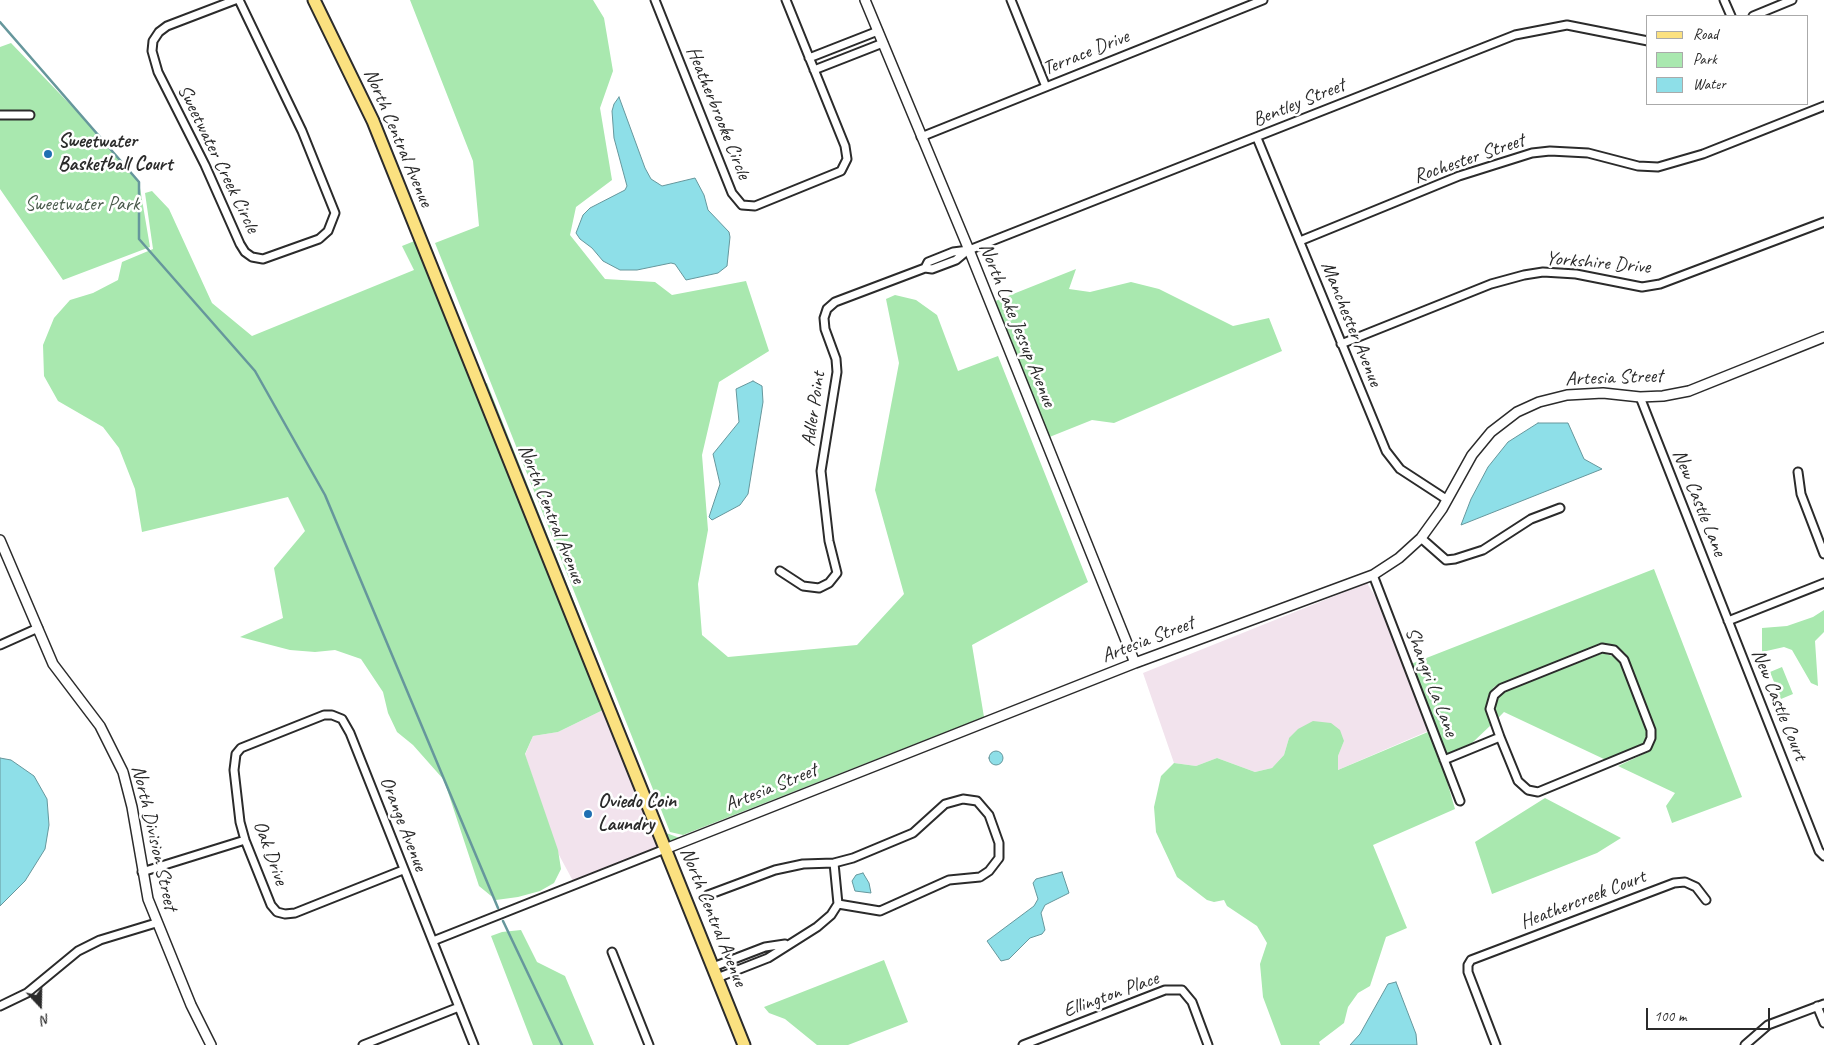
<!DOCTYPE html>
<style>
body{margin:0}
#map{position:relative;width:1824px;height:1045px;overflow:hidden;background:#fff;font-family:Caveat,sans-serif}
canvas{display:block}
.legend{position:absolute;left:1646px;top:15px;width:162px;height:90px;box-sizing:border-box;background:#fff;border:1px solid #aaa;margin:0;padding:6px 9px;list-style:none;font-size:15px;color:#2b2b2b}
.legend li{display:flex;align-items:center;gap:10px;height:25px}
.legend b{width:25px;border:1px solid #aaa}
.north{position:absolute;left:15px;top:980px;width:50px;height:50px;-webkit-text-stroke:4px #fff;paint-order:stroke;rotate:159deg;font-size:14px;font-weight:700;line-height:20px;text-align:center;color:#2b2b2b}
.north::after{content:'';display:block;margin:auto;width:18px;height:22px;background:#2b2b2b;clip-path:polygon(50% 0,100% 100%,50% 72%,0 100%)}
.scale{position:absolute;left:1646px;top:1008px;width:124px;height:22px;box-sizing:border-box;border:2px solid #2b2b2b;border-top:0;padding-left:6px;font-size:15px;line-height:18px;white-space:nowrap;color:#2b2b2b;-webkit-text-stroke:4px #fff;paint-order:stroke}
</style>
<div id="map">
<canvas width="1824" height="1045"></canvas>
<ul class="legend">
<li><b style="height:6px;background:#fbe180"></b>Road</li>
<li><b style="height:14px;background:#a9e8af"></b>Park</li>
<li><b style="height:14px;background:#8edfe8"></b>Water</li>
</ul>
<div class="north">N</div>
<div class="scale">100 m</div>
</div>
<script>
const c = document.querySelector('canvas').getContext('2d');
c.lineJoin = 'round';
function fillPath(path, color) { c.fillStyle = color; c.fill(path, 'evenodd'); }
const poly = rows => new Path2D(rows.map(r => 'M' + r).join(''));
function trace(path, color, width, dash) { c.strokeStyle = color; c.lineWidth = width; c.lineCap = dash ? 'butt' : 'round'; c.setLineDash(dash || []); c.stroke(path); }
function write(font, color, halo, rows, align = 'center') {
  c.font = font + ' Caveat,sans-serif'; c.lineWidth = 5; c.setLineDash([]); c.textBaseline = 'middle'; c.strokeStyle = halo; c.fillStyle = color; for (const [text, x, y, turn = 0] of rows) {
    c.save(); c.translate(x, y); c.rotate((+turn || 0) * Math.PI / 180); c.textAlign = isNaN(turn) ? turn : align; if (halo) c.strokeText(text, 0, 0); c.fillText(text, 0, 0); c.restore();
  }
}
const built = poly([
 [1367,583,1378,601,1428,731,1338,770,1338,756,1344,741,1289,738,1284,755,1272,768,1255,772,1217,758,1196,766,1174,763,1143,673],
 [605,709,660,846,573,881,559,855,525,755,533,736,558,732]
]);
const green = poly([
 [410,0,593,0,604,18,613,71,600,108,612,180,576,207,570,235,605,279,655,282,672,295,746,281,769,351,719,382,702,455,708,530,698,584,702,635,728,657,857,645,904,594,875,490,899,363,886,299,895,295,916,300,937,315,958,371,998,356,1088,582,972,645,984,717,683,835,670,832,435,243,479,226,473,161],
 [11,43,87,122,139,182,150,247,63,280,0,189,0,47],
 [152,191,169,209,212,303,252,336,414,270,402,246,417,240,605,709,558,732,533,736,525,754,558,850,561,869,554,883,540,891,518,897,496,900,479,886,444,780,413,745,397,732,388,713,383,692,361,659,335,650,315,652,290,650,240,637,283,618,274,568,305,531,288,497,142,532,135,489,119,448,103,427,58,401,44,376,43,345,54,318,70,300,93,293,118,280,122,262,153,249,145,193],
 [1076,269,1069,289,1090,292,1131,282,1159,289,1233,326,1269,318,1282,351,1114,423,1092,420,1047,438,993,302],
 [483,383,487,383,666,833,680,838,668,843],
 [1654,569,1742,797,1672,823,1666,806,1675,793,1618,766,1650,751,1656,738,1655,728,1625,653,1609,644,1600,644,1494,687,1489,694,1486,708,1491,725,1472,743,1446,754,1411,664],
 [1824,610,1824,632,1815,641,1818,686,1811,683,1792,650,1784,647,1762,652,1762,628,1787,626,1813,617],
 [1603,653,1618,658,1647,731,1644,744,1639,747,1606,760,1504,712,1498,718,1495,709,1497,698,1504,692],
 [1782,667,1793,694,1781,699,1770,672],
 [1424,720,1444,771,1455,809,1373,845,1407,928,1386,937,1370,986,1358,993,1348,1007,1344,1023,1319,1042,1320,1045,1281,1045,1263,997,1260,964,1267,943,1257,926,1227,906,1224,900,1214,902,1207,900,1177,877,1156,832,1154,807,1161,776,1174,763,1196,766,1217,758,1255,772,1272,768,1284,755,1289,738,1298,729,1313,721,1331,723,1340,730,1344,741,1338,756,1338,770,1428,732],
 [1545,798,1621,838,1597,853,1492,894,1475,842],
 [521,930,537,962,565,976,594,1045,533,1045,491,936,502,932],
 [884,960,908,1022,848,1045,817,1045,785,1019,769,1013,764,1007]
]);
const water = poly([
 [619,97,645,168,651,179,662,186,695,178,704,195,708,210,729,232,730,237,727,266,718,273,686,280,675,264,671,263,637,270,620,270,603,261,592,248,580,239,576,233,583,215,590,208,625,190,627,186,614,138,612,111,614,104,619,97],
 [753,381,762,386,763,402,748,494,740,505,712,520,709,517,720,484,713,454,739,422,736,389,753,381],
 [1538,423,1568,423,1584,459,1602,469,1461,525,1471,499,1488,467,1508,442,1538,423],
 '989 758a7 7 0 1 1 14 0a7 7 0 1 1-14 0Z',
 [0,758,11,760,34,776,47,799,49,825,45,849,25,881,0,906,0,758],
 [1062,872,1069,893,1045,905,1041,913,1045,930,1042,934,1030,938,1009,959,1001,961,987,941,1034,906,1038,899,1033,883,1036,879,1062,872],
 [863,873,869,883,871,893,855,891,852,881,856,875,863,873],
 [1396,982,1416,1034,1417,1045,1350,1045,1360,1034,1388,984,1396,982]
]);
const stream = poly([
 [0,22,139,182,139,239,255,371,325,495,498,908],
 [503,921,562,1045]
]);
const minor = poly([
 [235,0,167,26,159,32,153,41,152,51,158,72,205,165,240,244,245,252,252,257,263,259,319,239,328,231,335,213,302,131,239,0],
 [655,0,732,193,742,205,755,206,841,171,847,159,845,146,786,0],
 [1011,0,1046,87],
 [1724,0,1731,16],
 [1753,16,1792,0],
 [809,58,878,31],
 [814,70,883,43],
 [0,115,30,115],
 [921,137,1263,0],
 [1257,138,1386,451,1400,469,1446,499],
 [1300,241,1459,176,1532,153,1550,151,1588,153,1638,166,1658,167,1703,154,1824,106],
 [925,268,932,269,956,260,968,250],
 [1341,344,1491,284,1524,275,1543,272,1576,274,1642,287,1660,284,1824,222],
 [1640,397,1819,851,1824,856],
 [1798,472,1801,494,1824,554],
 [1421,538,1446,560,1455,559,1483,550,1531,519,1560,508],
 [780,571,803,586,819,588,829,583,837,573,829,541,821,471,837,372,836,359,825,329,824,318,827,309,835,302,925,268,928,262,953,252,969,250,1515,35,1567,25,1648,41],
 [1373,575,1460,801],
 [1728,621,1824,583],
 [0,645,38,628],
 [1602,648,1614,650,1624,660,1651,730,1651,738,1647,747,1538,792,1528,790,1518,781,1500,737,1490,709,1494,695,1502,688,1602,648],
 [1444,760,1500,737],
 [403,870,295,913,285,914,277,912,271,905,245,840,240,822,234,770,236,754,241,748,324,715,332,715,342,719,350,733,474,1045],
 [142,872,245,840],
 [708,895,775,870,803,864,834,863,853,858,913,833,945,804,963,799,977,801,989,815,999,843,999,858,989,871,980,877,949,880,880,911,838,904],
 [433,941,665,849],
 [612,952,649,1045],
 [713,967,765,947,785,944],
 [717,978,768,958,817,927,831,915,838,904,834,863],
 [0,1006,27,993,78,951,100,940,156,923],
 [1817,1006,1824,1023],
 [363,1045,459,1007],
 [1023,1045,1165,990,1182,990,1192,1002,1208,1045],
 [1496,1045,1468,972,1468,965,1471,960,1674,883,1685,882,1696,887,1706,900],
 [1745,1045,1768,1025,1824,1004]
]);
const tertiary = poly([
 [865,0,969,250,1135,663],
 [0,540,53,664,100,726,123,772,132,807,148,899,191,1005,211,1045],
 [665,849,1135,663,1373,575,1399,558,1421,538,1442,509,1472,455,1491,432,1517,412,1539,402,1567,395,1603,393,1640,397,1663,396,1689,391,1824,337]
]);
const primary = poly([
 [314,0,373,121,744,1045]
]);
const markers = [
 [48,154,5,"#1f6fb2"],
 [588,814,5,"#1f6fb2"]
];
const streetNames = [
 ["Terrace Drive",1086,53,-22],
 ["Bentley Street",1299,103,-22],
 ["Heatherbrooke Circle",718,113,68],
 ["North Central Avenue",398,138,67],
 ["Sweetwater Creek Circle",218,159,64],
 ["Rochester Street",1469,159,-19],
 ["Yorkshire Drive",1598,263,5],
 ["Manchester Avenue",1351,324,68],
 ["North Lake Jessup Avenue",1017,325,68],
 ["Artesia Street",1614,378,-2],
 ["Adler Point",814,409,-82],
 ["New Castle Lane",1699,503,68],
 ["North Central Avenue",551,514,68],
 ["Artesia Street",1148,640,-21],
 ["Shangri La Lane",1431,682,69],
 ["New Castle Court",1779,705,68],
 ["Artesia Street",771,788,-22],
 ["Orange Avenue",403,824,69],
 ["North Division Street",154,838,77],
 ["Oak Drive",270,853,70],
 ["Heathercreek Court",1583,900,-21],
 ["North Central Avenue",713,917,68],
 ["Ellington Place",1111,995,-20]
];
const poiNames = [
 ["Sweetwater",58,142],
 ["Basketball Court",58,165],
 ["Oviedo Coin",598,802],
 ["Laundry",598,825]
];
const parkNames = [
 ["Sweetwater Park",82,205]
];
fillPath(built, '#f2e3ed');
fillPath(green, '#a9e8af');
fillPath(water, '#8edfe8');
trace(water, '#66979c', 1);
trace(stream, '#66979c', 2.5);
trace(minor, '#2b2b2b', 11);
trace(tertiary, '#2b2b2b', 12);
trace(primary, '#2b2b2b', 15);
trace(minor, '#fff', 7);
trace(tertiary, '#fff', 9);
trace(primary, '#fbe180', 11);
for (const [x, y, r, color] of markers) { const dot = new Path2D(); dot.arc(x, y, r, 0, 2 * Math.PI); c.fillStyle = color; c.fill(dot); trace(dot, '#fff', 2); }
write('20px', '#2b2b2b', '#fff', streetNames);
write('bold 20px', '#2b2b2b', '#fff', poiNames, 'left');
write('20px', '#4a5a4c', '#fff', parkNames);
</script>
